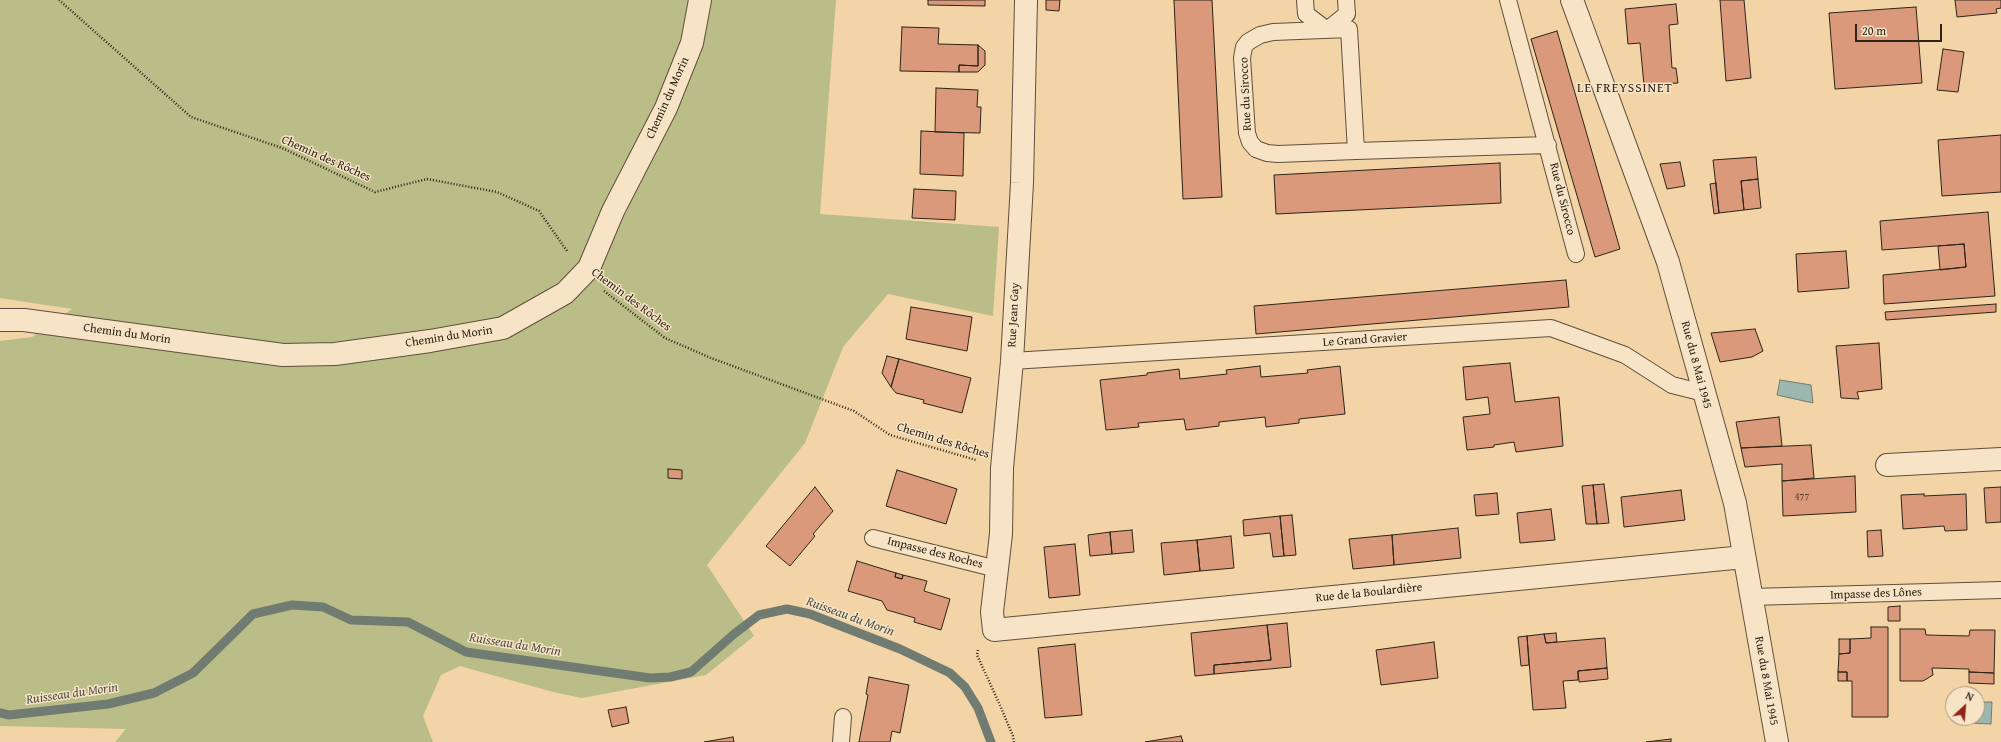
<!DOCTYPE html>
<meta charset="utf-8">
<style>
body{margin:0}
#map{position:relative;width:2001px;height:742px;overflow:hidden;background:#f2d4a7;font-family:"Gentium Book Plus",serif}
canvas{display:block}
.north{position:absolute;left:1945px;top:686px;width:40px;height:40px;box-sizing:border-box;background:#f7e3c6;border:1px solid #a79780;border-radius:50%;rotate:26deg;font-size:11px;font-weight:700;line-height:16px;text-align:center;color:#2e2417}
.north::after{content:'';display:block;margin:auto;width:14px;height:18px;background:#8f2418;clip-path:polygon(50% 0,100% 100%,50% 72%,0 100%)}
.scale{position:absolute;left:1855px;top:24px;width:87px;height:18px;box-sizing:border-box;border:2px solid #2e2417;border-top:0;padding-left:5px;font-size:12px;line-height:14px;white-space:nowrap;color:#2e2417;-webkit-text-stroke:3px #f7e3c6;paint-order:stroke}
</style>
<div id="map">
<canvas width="2001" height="742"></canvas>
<div class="north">N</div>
<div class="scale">20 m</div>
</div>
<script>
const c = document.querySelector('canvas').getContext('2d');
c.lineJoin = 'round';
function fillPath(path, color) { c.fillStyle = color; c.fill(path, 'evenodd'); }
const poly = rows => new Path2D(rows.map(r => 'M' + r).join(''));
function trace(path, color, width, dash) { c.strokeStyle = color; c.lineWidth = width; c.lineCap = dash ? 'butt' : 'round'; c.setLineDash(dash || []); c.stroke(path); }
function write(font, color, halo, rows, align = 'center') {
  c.font = font + ' "Gentium Book Plus",serif'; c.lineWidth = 3; c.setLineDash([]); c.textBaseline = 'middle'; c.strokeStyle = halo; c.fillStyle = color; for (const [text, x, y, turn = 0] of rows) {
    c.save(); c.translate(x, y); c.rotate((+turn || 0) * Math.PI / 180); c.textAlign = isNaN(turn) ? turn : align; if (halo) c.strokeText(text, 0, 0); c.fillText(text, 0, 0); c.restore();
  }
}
const green = poly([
 [0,0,836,0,820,214,999,227,993,316,888,294,843,347,805,443,707,565,754,636,706,675,582,698,553,692,460,666,441,675,423,716,433,742,115,742,126,729,0,726,0,341,32,337,72,309,0,298]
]);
const water = poly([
 [1780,380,1811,385,1813,403,1777,395,1780,380],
 [1977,702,1992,702,1991,724,1970,723,1960,718,1977,718,1977,702]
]);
const stream = poly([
 [0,713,9,715,108,704,154,693,193,673,253,614,292,605,323,607,351,620,408,622,466,652,650,678,670,677,691,672,734,634,759,615,787,609,810,614,900,649,950,673,965,687,978,708,991,742]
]);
const building = poly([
 [928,0,985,0,985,6,928,5,928,0],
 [1046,0,1060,0,1059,11,1046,10,1046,0],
 [1174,0,1212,0,1222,197,1183,199,1174,0],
 [1720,0,1744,0,1751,78,1726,81,1720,0],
 [1955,0,2001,0,2001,8,1996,9,1997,13,1957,17,1955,0],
 [1676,4,1678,24,1669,25,1672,68,1676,68,1678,83,1644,85,1640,43,1628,44,1625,9,1676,4],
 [1916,7,1922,83,1835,89,1829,13,1916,7],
 [902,27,939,28,938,44,978,45,978,66,959,65,959,72,900,71,902,27],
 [1557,31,1620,249,1595,257,1531,39,1557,31],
 [978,45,985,51,985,65,978,72,959,72,959,65,978,66,978,45],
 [1943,49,1964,52,1958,92,1937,90,1943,49],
 [936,88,978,90,977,107,981,107,980,133,935,132,936,88],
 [921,131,964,133,963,176,920,174,921,131],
 [2001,135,2001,192,1942,196,1938,140,2001,135],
 [1756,157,1758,179,1741,181,1744,210,1719,213,1713,160,1756,157],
 [1680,162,1685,186,1667,189,1660,164,1680,162],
 [1500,163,1501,203,1276,214,1274,175,1500,163],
 [1758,179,1761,208,1744,210,1741,181,1758,179],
 [1716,183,1719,213,1714,214,1710,184,1716,183],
 [914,189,956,191,955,220,912,218,914,189],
 [1988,212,1995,296,1884,304,1883,275,1966,267,1964,244,1882,250,1880,221,1988,212],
 [1964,244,1966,267,1940,270,1938,246,1964,244],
 [1846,251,1849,288,1798,292,1796,254,1846,251],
 [1566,280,1569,307,1256,334,1254,306,1566,280],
 [1996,304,1996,312,1886,320,1885,312,1996,304],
 [911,307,972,317,967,351,906,339,911,307],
 [1755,329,1763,351,1752,357,1720,362,1711,333,1755,329],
 [1879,343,1882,389,1857,392,1859,399,1841,398,1836,346,1879,343],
 [887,356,899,359,891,387,882,373,887,356],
 [899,359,971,378,962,413,923,403,924,400,896,393,891,387,899,359],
 [1510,363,1515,402,1559,397,1563,446,1516,452,1514,442,1494,445,1494,447,1467,450,1463,417,1490,414,1488,397,1466,400,1463,367,1510,363],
 [1260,366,1261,377,1308,373,1307,370,1340,366,1345,414,1299,419,1299,423,1266,427,1265,417,1219,422,1219,426,1186,430,1184,419,1138,423,1139,427,1106,430,1100,380,1147,375,1147,373,1179,369,1180,379,1227,374,1226,370,1260,366],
 [1779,417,1782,446,1741,448,1736,422,1779,417],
 [1811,445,1814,478,1782,481,1782,464,1745,467,1741,448,1811,445],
 [668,469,682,470,682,479,668,478,668,469],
 [897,470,957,489,946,524,886,506,897,470],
 [1855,476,1856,512,1783,516,1782,481,1855,476],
 [1604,484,1609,523,1597,524,1593,485,1604,484],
 [1593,485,1597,524,1586,524,1582,486,1593,485],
 [815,487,833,511,813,534,815,536,790,566,766,546,815,487],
 [2001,487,2001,522,1986,523,1984,488,2001,487],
 [1681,490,1685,520,1624,527,1621,497,1681,490],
 [1497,493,1499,514,1476,516,1474,495,1497,493],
 [1924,494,1924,496,1966,494,1967,530,1945,531,1944,526,1903,529,1901,495,1924,494],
 [1551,509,1555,540,1520,543,1517,513,1551,509],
 [1292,515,1296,555,1284,556,1280,516,1292,515],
 [1280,516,1284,556,1273,557,1270,533,1244,536,1243,520,1280,516],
 [1458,528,1461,558,1394,565,1392,535,1458,528],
 [1132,530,1134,552,1112,554,1110,532,1132,530],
 [1881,530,1883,556,1868,557,1867,531,1881,530],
 [1110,532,1112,554,1090,556,1088,535,1110,532],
 [1392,535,1394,565,1353,569,1349,539,1392,535],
 [1231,536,1234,568,1200,571,1197,540,1231,536],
 [1197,540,1200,571,1164,575,1161,543,1197,540],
 [1075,544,1080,595,1049,598,1044,547,1075,544],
 [857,561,896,573,895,577,902,579,903,575,927,581,924,591,950,599,941,630,914,622,915,618,887,610,882,601,848,591,857,561],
 [896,573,903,575,902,579,895,577,896,573],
 [1900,606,1900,621,1888,621,1888,607,1900,606],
 [1287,623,1291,667,1214,674,1214,665,1271,660,1267,625,1287,623],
 [1267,625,1271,660,1214,665,1214,674,1195,676,1191,633,1267,625],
 [1871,627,1888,627,1888,717,1852,717,1852,681,1847,681,1847,672,1838,672,1839,654,1850,653,1850,639,1871,638,1871,627],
 [1900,629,1925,629,1926,635,1969,636,1970,630,1995,630,1994,673,1969,672,1969,669,1932,668,1933,675,1923,681,1900,681,1900,629],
 [1556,633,1557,642,1546,643,1544,634,1556,633],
 [1544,634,1546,643,1605,638,1607,668,1578,671,1578,680,1563,681,1566,708,1533,710,1527,636,1544,634],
 [1527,636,1529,665,1521,666,1518,637,1527,636],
 [1839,639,1850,639,1850,653,1839,654,1839,639],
 [1434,642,1438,678,1381,685,1376,650,1434,642],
 [1075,644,1082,715,1045,718,1038,648,1075,644],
 [1607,668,1608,679,1579,682,1578,671,1607,668],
 [1838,672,1847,672,1847,681,1838,681,1838,672],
 [1969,672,1994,673,1994,684,1969,683,1969,672],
 [869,677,909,685,900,733,892,731,890,742,859,742,868,695,866,694,869,677],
 [626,707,629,723,612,727,608,710,626,707],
 [1181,736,1183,742,1145,742,1181,736],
 [733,737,734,742,704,742,733,737],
 [1671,739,1671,742,1646,742,1671,739]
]);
const path = poly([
 [59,0,191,117,282,148,375,192,427,179,497,192,539,211,567,251],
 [604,291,665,338,711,358,854,411,890,435,976,460],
 [978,650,977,655,999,703,1013,736,1014,742]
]);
const service = poly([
 [1305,0,1306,14,1327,30],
 [1508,0,1576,254],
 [1327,30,1347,14,1346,0],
 [1356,151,1349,29,1273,32,1260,35,1248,42,1244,47,1242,58,1247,133,1250,142,1256,149,1267,153,1278,154,1356,151,1548,145],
 [1012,361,1551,328,1625,355,1672,385,1704,393],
 [873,538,997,569],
 [1751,597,2001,590],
 [841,742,843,717]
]);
const minor = poly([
 [1026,0,1022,183,1012,361,1002,468,1001,534,992,612,994,630,1744,557],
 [1572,0,1668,262,1735,503,1777,742],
 [0,320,24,320,283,355,335,354,430,341,503,328,565,293,589,268,613,211,666,108,692,43,700,0],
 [1887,465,2001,459]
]);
const numberNames = [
 ["477",1802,497]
];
const streetNames = [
 ["Rue du Sirocco",1246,94,-93],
 ["Chemin du Morin",668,98,-66],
 ["Chemin des Rôches",326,159,24],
 ["Rue du Sirocco",1562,199,76],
 ["Chemin des Rôches",631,300,37],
 ["Rue Jean Gay",1014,315,-87],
 ["Chemin du Morin",127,334,8],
 ["Chemin du Morin",449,337,-9],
 ["Le Grand Gravier",1365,340,-4],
 ["Rue du 8 Mai 1945",1696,365,75],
 ["Chemin des Rôches",943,441,17],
 ["Impasse des Roches",935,553,14],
 ["Rue de la Boulardière",1369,593,-6],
 ["Impasse des Lônes",1876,594,-2],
 ["Rue du 8 Mai 1945",1766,681,80]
];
const neighbourhoodNames = [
 ["LE FREYSSINET",1625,89]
];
const waterNames = [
 ["Ruisseau du Morin",850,617,20],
 ["Ruisseau du Morin",515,645,9],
 ["Ruisseau du Morin",72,694,-8]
];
fillPath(green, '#babd87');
fillPath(water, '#9cb7ad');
trace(water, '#707c71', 1);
trace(stream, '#707c71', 9);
fillPath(building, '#da997b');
trace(building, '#2e2417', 1);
trace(service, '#5f503b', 18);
trace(minor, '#5f503b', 24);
trace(path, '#2e2417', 2.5, [1, 2]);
trace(service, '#f7e3c6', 16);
trace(minor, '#f7e3c6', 22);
write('10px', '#594130', null, numberNames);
write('12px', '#2e2417', '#f7e3c6', streetNames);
c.letterSpacing = '1px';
write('13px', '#2e2417', '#f7e3c6', neighbourhoodNames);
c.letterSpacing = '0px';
write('italic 13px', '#4f5044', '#f7e3c6', waterNames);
</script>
